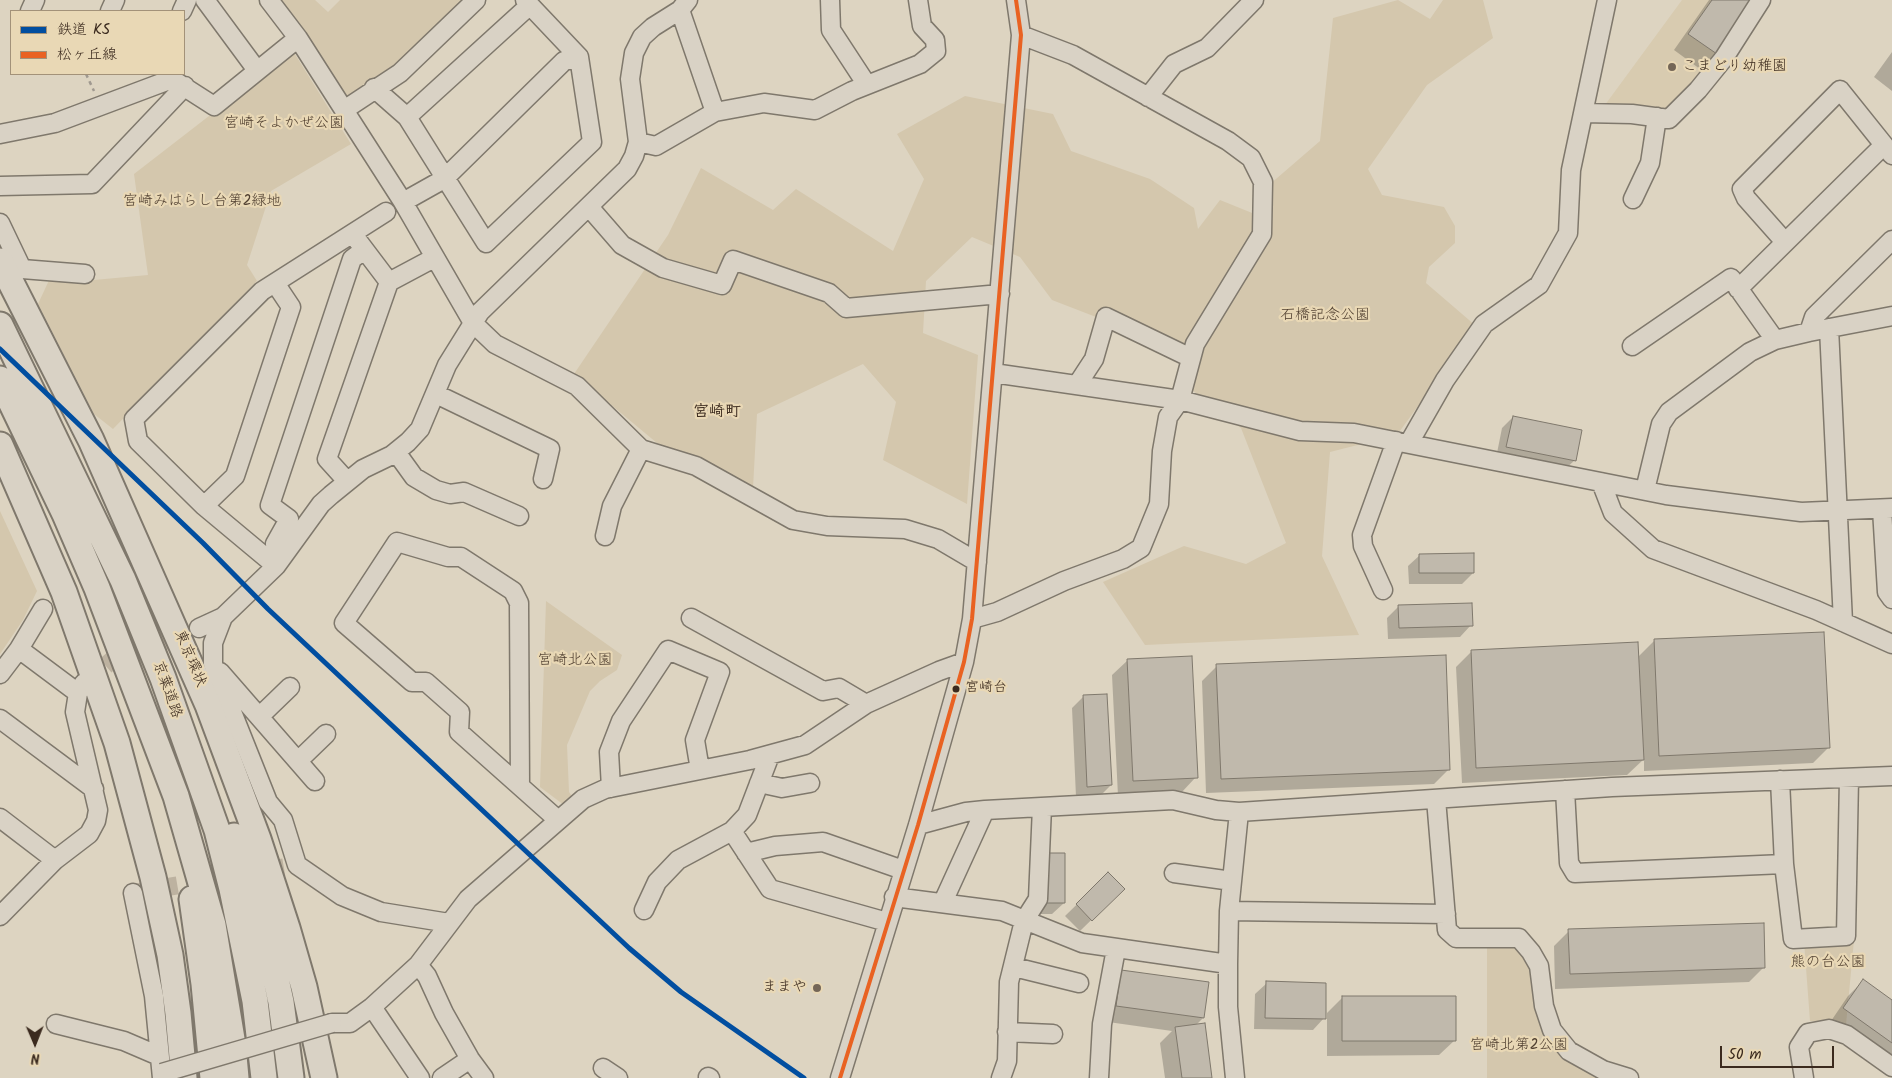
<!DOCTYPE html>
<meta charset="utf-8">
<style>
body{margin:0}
#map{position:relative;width:1892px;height:1078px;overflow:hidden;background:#ddd4c1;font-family:Kalam,"Klee One",sans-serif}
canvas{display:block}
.legend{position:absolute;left:10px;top:10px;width:175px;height:65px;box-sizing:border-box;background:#e9d8b5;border:1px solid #a39279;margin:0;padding:6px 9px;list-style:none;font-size:15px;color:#3b2a1e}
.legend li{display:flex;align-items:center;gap:10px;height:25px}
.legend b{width:25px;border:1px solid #a39279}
.north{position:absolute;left:10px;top:1018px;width:50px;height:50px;-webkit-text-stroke:4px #e9d8b5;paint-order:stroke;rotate:179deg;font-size:14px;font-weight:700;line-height:20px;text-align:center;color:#3b2a1e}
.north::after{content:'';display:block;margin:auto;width:18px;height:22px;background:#3b2a1e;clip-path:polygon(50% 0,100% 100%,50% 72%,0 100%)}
.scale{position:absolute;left:1720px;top:1046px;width:114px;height:22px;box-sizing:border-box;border:2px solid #3b2a1e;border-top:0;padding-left:6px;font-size:15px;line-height:18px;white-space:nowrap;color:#3b2a1e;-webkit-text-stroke:4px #e9d8b5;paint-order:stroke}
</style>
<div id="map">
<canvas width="1892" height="1078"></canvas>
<ul class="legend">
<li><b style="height:6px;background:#014ea0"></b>鉄道 KS</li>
<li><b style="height:6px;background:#e96222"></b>松ヶ丘線</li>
</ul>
<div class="north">N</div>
<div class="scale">50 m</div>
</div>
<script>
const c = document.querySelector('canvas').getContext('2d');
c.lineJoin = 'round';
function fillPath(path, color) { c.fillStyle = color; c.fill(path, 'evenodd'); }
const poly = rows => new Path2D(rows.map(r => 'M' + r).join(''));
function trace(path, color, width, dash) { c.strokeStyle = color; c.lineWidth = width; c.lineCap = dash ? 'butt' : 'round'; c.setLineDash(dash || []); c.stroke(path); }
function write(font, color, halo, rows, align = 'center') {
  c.font = font + ' Kalam,"Klee One",sans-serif'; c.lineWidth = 4.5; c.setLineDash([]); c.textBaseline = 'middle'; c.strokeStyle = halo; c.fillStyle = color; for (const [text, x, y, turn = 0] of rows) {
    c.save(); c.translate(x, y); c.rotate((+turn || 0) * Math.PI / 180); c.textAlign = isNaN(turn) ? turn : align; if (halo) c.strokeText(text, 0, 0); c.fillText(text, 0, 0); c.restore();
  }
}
const built = poly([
 [1682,0,1756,0,1722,52,1668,110,1602,109]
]);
const green = poly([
 [281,0,315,0,328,12,340,0,470,0,401,66,346,99],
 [1398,0,1430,19,1443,0,1483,0,1493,38,1427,85,1368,169,1382,195,1444,207,1455,226,1455,243,1429,267,1426,283,1476,326,1397,435,1330,452,1322,556,1359,635,1145,645,1103,582,1184,546,1246,564,1286,543,1241,428,1192,390,1189,352,1101,321,1096,317,1052,300,1020,257,972,237,926,281,923,333,978,355,967,504,883,460,896,402,863,364,757,414,753,488,657,443,574,374,668,235,701,168,773,210,796,189,893,251,924,179,897,134,965,96,1053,114,1071,151,1150,179,1194,208,1198,229,1220,200,1267,219,1269,185,1320,141,1333,18],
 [293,51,351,144,271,191,247,265,257,281,113,429,94,414,38,304,51,276,94,280,148,275,134,174],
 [0,511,37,591,23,620,0,654],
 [546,601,622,655,617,670,600,681,590,691,567,745,569,792,574,799,564,805,540,787],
 [1854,940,1846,1025,1831,1021,1810,1021,1804,941],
 [1509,943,1521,949,1529,957,1540,1019,1609,1078,1487,1078,1487,944]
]);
const shadow = poly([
 [1709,0,1752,0,1716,54,1700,69,1674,50],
 [1892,52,1892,91,1874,77],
 [1513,417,1575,460,1563,471,1496,458,1502,428],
 [1420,555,1473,573,1462,584,1409,584,1408,566],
 [1398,607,1471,625,1460,637,1388,639,1387,618],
 [1823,633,1828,748,1813,763,1644,771,1644,759,1627,775,1462,783,1456,667,1471,652,1638,657,1654,641],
 [1128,660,1196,777,1181,793,1118,796,1112,675],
 [1217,666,1449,769,1434,784,1206,793,1202,681],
 [1083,697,1111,785,1100,796,1076,797,1072,708],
 [1034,865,1064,903,1052,914,1033,914],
 [1108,874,1123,889,1080,931,1065,916],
 [1569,931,1764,967,1749,982,1555,989,1554,946],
 [1121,972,1203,1018,1196,1025,1211,1078,1165,1078,1160,1043,1172,1031,1101,1021,1106,987],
 [1863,981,1892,1001,1892,1069,1829,1024,1848,996],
 [1267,983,1324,1018,1313,1030,1254,1029,1255,994],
 [1343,997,1455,1040,1439,1055,1327,1056,1327,1013]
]);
const building = poly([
 [1712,0,1755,0,1717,54,1688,34,1712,0],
 [1513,416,1582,430,1576,461,1506,447,1513,416],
 [1474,553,1474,573,1419,573,1419,554,1474,553],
 [1472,603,1473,626,1399,628,1398,605,1472,603],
 [1824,632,1830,748,1659,756,1654,639,1824,632],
 [1638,642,1644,760,1476,768,1471,650,1638,642],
 [1446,655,1450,770,1221,779,1216,664,1446,655],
 [1192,656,1198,778,1133,781,1127,659,1192,656],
 [1107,694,1112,785,1087,787,1083,695,1107,694],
 [1044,853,1065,853,1065,903,1044,903,1044,853],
 [1108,872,1125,889,1092,921,1076,904,1108,872],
 [1764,923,1765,968,1570,974,1568,929,1764,923],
 [1121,970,1209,982,1204,1018,1116,1006,1121,970],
 [1863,979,1892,1000,1892,1043,1843,1008,1863,979],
 [1266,981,1326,983,1326,1019,1265,1018,1266,981],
 [1342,996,1456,996,1456,1041,1342,1041,1342,996],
 [1205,1023,1212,1078,1182,1078,1175,1027,1205,1023]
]);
const minorTunnel = poly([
 [85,683,111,661,189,632],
 [133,893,297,865]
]);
const path = poly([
 [86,74,94,91]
]);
const minor = poly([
 [205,0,256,69],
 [269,0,298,38,344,110,403,202,473,323,495,344,577,386,641,449,696,466,793,520,827,526,905,529,938,539,977,562],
 [830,0,831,30,867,85],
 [680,10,715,112],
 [30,11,35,0],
 [110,11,115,0],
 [182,11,187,0],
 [175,81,214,106,298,38],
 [374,88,407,117,486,243,592,142,579,57,525,0],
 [1148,97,1174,64,1207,48,1254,0],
 [344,110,400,73,476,0],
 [1583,113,1632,114,1669,119,1698,90,1724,58,1761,0],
 [407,117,530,5],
 [0,134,55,123,172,79],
 [638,142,656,146,715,112,764,103,815,110,852,91,920,64,936,51,935,40,922,26,918,0],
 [0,186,92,184,185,86],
 [1633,199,1650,163,1657,117],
 [403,202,444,179,564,61,579,57],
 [589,207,622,245,663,268,722,285,733,260,829,293,846,308,1000,294],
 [386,212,262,291,134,419,138,441,204,506,276,566,321,504,331,495,363,469,392,455,408,442,420,429,447,365,480,312,627,169,634,156,638,142,630,79,634,53,642,37,653,27,680,10,688,0],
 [0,223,22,269,85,274],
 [358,241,389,282],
 [1785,242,1746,198,1742,189,1840,90,1892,155],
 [1738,289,1884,145],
 [1829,328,1843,622],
 [1809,332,1814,317,1892,240],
 [1632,346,1731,278,1775,340],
 [993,373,1180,400,1300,431,1354,433,1666,495,1801,512,1892,508],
 [1077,385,1094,359,1106,317,1191,358],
 [436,394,550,449,543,479],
 [1409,443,1445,380,1484,324,1539,285,1568,233,1571,170,1607,0],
 [396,452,414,477,436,490,450,494,464,492,519,516],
 [346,480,327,459,389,282,434,258],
 [1601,482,1613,513,1653,549,1816,610,1892,644],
 [1645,490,1661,424,1669,412,1750,352,1775,340,1809,332,1892,316],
 [204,506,235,476,291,307,275,283],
 [1882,509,1887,592,1892,599],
 [605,536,612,506,641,449],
 [275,544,289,519,270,505,352,259,364,250],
 [1383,590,1363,546,1362,535,1396,441],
 [223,617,213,643,213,664,268,802,283,820,297,865,342,896,381,912,449,923],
 [691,618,823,691,839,688,866,704],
 [972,619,997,612,1064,581,1123,559,1141,548,1159,504,1162,451,1168,417,1180,400,1195,344,1262,234,1263,182,1251,158,1228,141,1073,55,1021,35],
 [199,628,223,617,276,566],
 [19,649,78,693],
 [220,672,315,781],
 [0,674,19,649,43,609],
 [260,716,290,687],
 [0,719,94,789],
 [298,761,326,734],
 [1780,780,1784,864,1793,939,1846,936,1849,778],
 [759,783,782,788,810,783],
 [520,786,519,603,513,591,461,557,448,557,397,542,344,623,412,682,426,682,460,712,459,732,558,820],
 [611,788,609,752,621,721,668,650,720,672,695,740,700,770],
 [1565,790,1569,863,1575,873,1784,864],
 [1436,799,1447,930,1456,938,1519,938,1531,952,1539,966,1544,1006,1552,1030,1569,1051,1603,1070,1629,1078],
 [0,818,55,860],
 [918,825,966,812,985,810,1173,800,1216,810,1239,812,1612,787,1892,776],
 [732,831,770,889,887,922],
 [746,853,775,846,823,842,903,870],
 [1174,873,1232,881],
 [133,893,154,996,162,1078],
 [894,897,1002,911,1082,943,1228,964],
 [943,902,985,810],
 [644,910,657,882,678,860,732,831,747,815,770,755],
 [1229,911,1446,914],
 [0,916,55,860,89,834,96,821,98,810,75,712,78,693,84,683],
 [418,965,427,976,444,1013,470,1059,484,1078],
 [1014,967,1079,983],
 [372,1007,420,1078],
 [332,1023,350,1023,372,1007,418,965,468,899,583,799,605,789,750,760,805,745,866,704,939,671,964,662],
 [56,1024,124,1041,159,1056],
 [1007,1032,1053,1034],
 [603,1068,618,1078],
 [708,1077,710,1078],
 [442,1078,470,1059],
 [840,1078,918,825,964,662,972,619,1021,35,1016,0],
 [1001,1078,1007,1061,1009,982,1024,921,1038,899,1042,807],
 [1099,1078,1102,1024,1116,949],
 [1235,1078,1228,1007,1228,964,1229,911,1239,812],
 [1804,1078,1799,1047,1808,1033,1829,1029,1847,1035,1892,1067]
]);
const highway = poly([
 [0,261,91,440,208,705,258,839,287,928,304,987,324,1078],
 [0,325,123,580,163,678,217,830,232,889,255,1001,264,1078],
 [0,379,65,514,97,588,176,796,213,925,233,1045,236,1078],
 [0,445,64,592,117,743,153,877,170,955,178,1013,184,1078],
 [234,836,257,903,269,947,281,1002,291,1078],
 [192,899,204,984,213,1078]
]);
const minorBridge = poly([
 [162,1073,332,1023]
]);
const bus1 = poly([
 [840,1078,918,825,964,662,972,619,1021,35,1016,0]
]);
const rail1 = poly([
 [0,349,203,543,268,609,629,948,681,992,804,1078]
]);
const markers = [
 [1672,67,5,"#746657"],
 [956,689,4.5,"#3b2a1e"],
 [817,988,5,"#746657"]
];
const busNames = [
 ["宮崎台",965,689]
];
const poiNames = [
 ["こまどり幼稚園",1682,67],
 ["ままや",807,988,"right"]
];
const parkNames = [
 ["宮崎そよかぜ公園",284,124],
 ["宮崎みはらし台第2緑地",202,202],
 ["石橋記念公園",1325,316],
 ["宮崎北公園",575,661],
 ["熊の台公園",1828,963],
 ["宮崎北第2公園",1519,1046]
];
const streetNames = [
 ["東京環状",189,659,67],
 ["京葉道路",166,690,70]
];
const neighbourhoodNames = [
 ["宮崎町",717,413]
];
fillPath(built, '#d8cbb0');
fillPath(green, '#d4c7ad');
fillPath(shadow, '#0003');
fillPath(building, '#c0b9ac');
trace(building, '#7f786c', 1);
trace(minorTunnel, '#bdb2a0', 18, [18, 9]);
trace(minor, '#7f786c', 21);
trace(highway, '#7f786c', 29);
trace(path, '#a09990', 2.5, [4, 4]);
trace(minor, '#d9d2c5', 18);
trace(highway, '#d9d2c5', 25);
trace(minorBridge, '#7f786c', 21, []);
trace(minorBridge, '#d9d2c5', 18);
trace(bus1, '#e96222', 4);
trace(rail1, '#014ea0', 5);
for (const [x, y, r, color] of markers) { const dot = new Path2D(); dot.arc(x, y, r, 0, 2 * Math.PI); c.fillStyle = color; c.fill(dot); trace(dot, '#e9d8b5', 2); }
write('14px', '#3b2a1e', '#e9d8b5', busNames, 'left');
write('15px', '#3b2a1e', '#e9d8b5', poiNames, 'left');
write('15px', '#514031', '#e9d8b5', parkNames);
write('15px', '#3b2a1e', '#e9d8b5', streetNames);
write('bold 16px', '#3b2a1e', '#e9d8b5', neighbourhoodNames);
</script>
